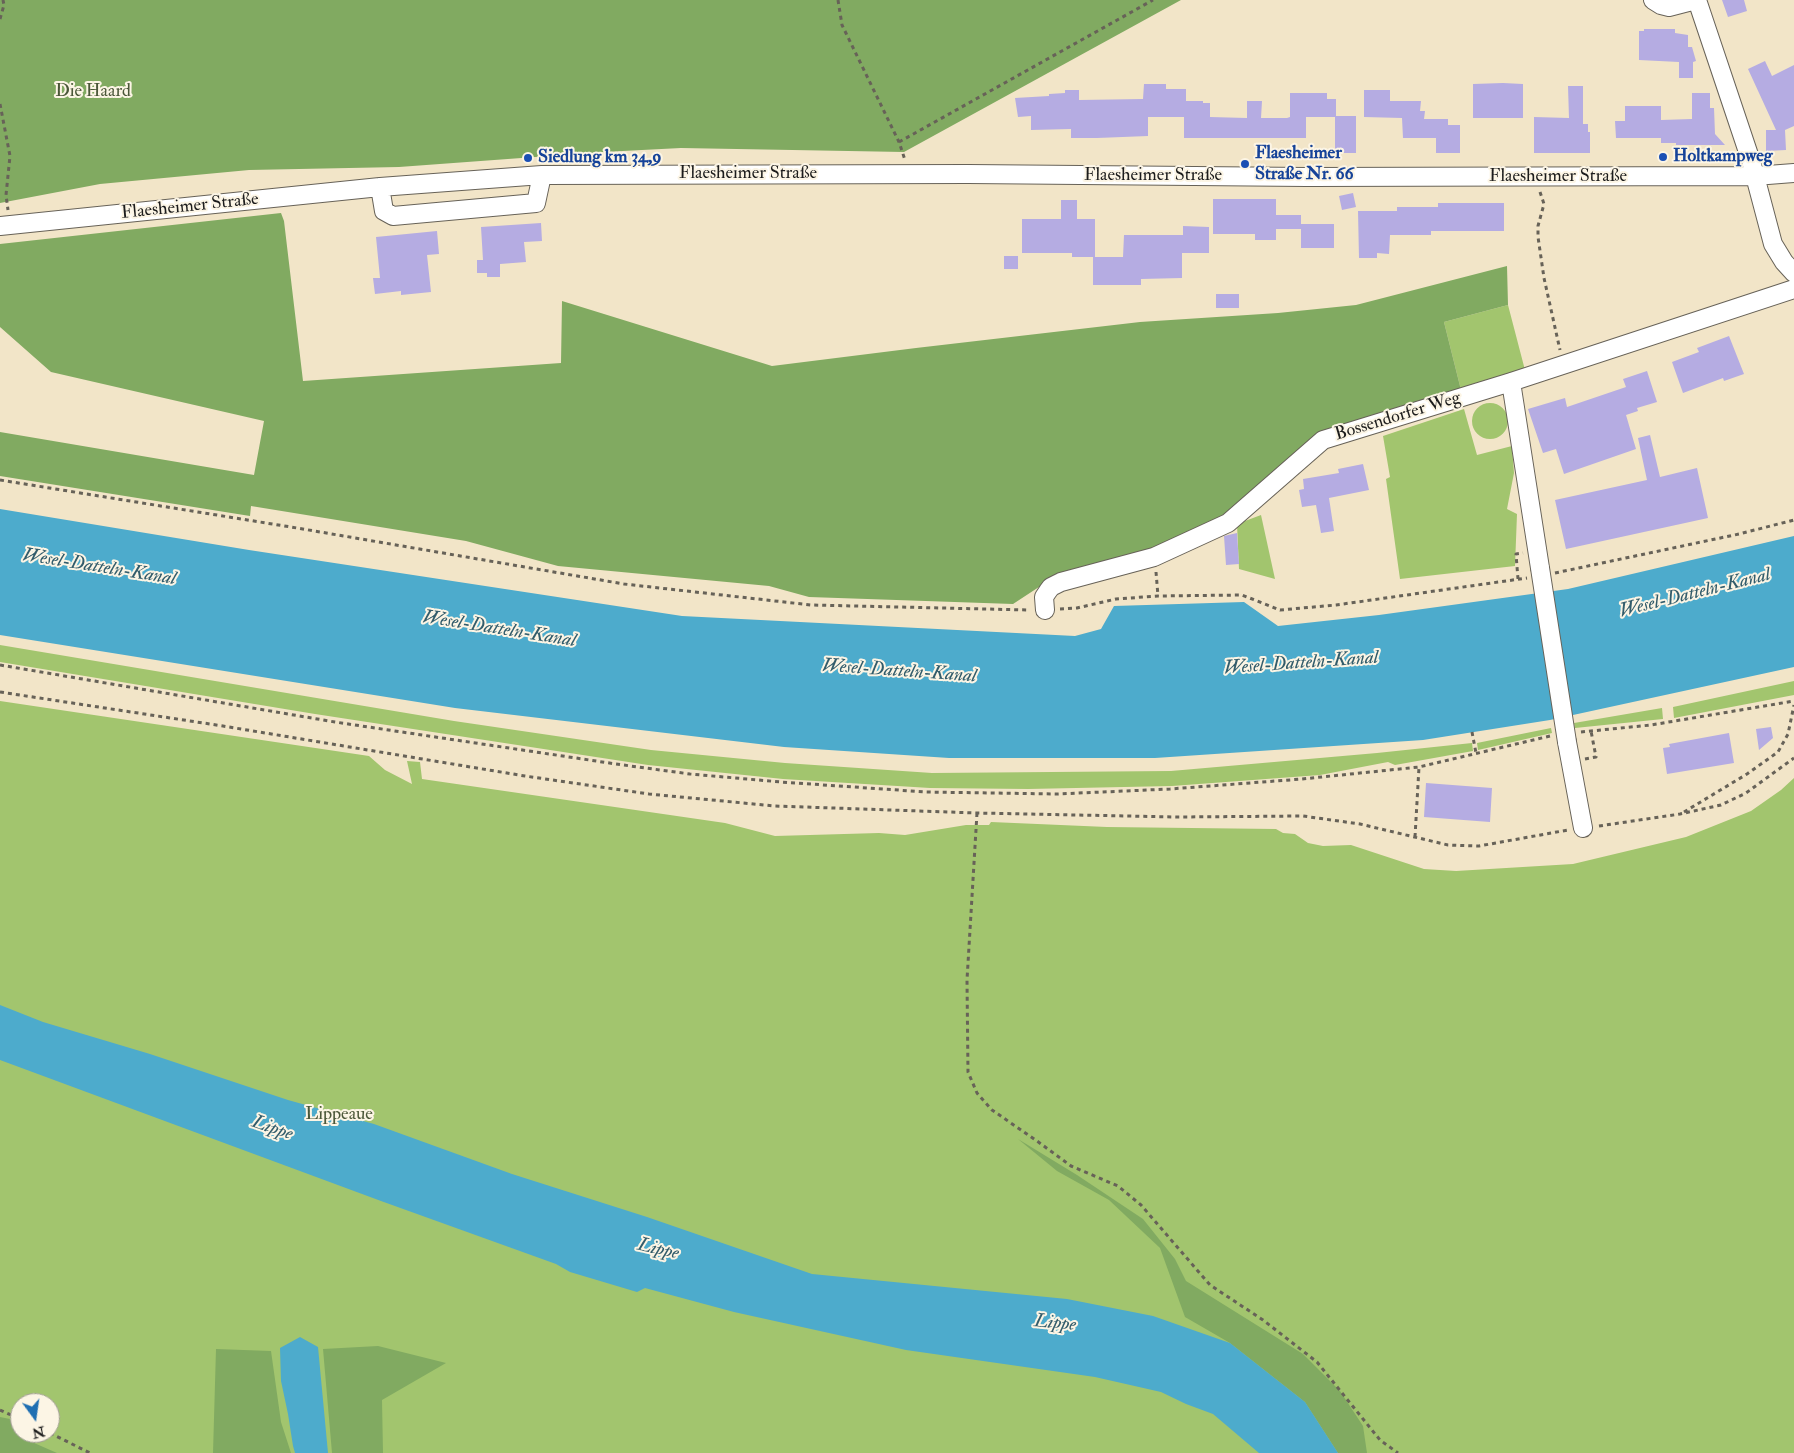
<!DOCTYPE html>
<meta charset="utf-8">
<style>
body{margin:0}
#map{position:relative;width:1794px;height:1453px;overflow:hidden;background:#f2e5c8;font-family:"IM FELL Double Pica",serif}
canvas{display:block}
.north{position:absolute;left:10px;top:1393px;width:50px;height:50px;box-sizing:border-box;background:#fcf5e5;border:1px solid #a29e95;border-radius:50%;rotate:166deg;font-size:14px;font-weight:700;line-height:20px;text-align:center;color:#1c1c1c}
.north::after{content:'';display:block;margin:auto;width:18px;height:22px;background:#1f6fb2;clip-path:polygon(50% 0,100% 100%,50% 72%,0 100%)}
</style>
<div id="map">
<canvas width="1794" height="1453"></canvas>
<div class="north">N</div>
</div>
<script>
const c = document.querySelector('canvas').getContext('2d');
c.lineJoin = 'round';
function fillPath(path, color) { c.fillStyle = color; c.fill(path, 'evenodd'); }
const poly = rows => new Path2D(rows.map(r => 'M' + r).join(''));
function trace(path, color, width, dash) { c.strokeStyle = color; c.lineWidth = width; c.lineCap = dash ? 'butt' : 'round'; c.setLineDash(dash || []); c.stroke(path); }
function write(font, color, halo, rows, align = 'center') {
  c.font = font + ' "IM FELL Double Pica",serif'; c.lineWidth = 4; c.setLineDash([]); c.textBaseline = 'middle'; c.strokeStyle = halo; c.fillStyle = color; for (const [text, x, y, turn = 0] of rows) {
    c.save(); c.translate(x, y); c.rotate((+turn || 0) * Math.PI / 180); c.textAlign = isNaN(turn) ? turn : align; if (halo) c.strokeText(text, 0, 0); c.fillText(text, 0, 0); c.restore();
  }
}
const green = poly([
 [1508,305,1526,374,1461,390,1444,322],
 '1472 421a18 18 0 1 1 36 0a18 18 0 1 1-36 0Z',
 [1464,409,1477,455,1512,446,1514,473,1507,509,1517,514,1515,566,1400,579,1386,479,1390,477,1383,436],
 [1261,515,1275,579,1239,569,1237,524],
 [0,645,454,721,651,750,785,763,932,773,1171,771,1377,753,1472,743,1473,751,1395,765,1388,762,1320,775,1172,786,1028,789,930,788,783,779,648,765,315,714,0,662],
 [1794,681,1794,695,1674,718,1673,707],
 [0,701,369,756,385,770,412,784,407,761,420,762,422,779,725,823,775,836,879,833,905,835,966,825,989,825,991,822,1107,827,1276,829,1283,833,1295,834,1308,843,1323,846,1351,845,1424,869,1456,871,1573,864,1686,837,1751,811,1781,790,1794,778,1794,1453,0,1453],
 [20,1403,50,1403,50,1433,20,1433],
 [1662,708,1663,719,1575,728,1574,723],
 [1551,728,1552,733,1478,750,1477,743]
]);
const forest = poly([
 [0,0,1181,0,904,152,681,148,603,152,399,167,249,170,100,184,0,203],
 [281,213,284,221,303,381,561,363,562,301,772,366,916,348,1140,322,1278,313,1356,305,1507,266,1508,305,1444,322,1461,390,1323,431,1222,518,1154,550,1042,585,1013,604,809,597,769,586,558,566,466,541,251,506,250,516,0,476,0,432,254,475,264,421,51,372,0,327,0,244],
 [1018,1139,1077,1175,1143,1219,1175,1259,1186,1281,1303,1354,1340,1391,1363,1426,1367,1453,1338,1453,1305,1402,1230,1343,1185,1317,1160,1248,1109,1200,1057,1171],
 [378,1346,446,1363,382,1400,383,1453,332,1453,323,1349],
 [216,1349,271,1351,281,1422,291,1453,213,1453],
 [0,1417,20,1421,20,1433,27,1433,25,1439,57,1453,0,1453]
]);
const water = poly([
 [0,509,249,550,682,616,1075,636,1101,629,1114,606,1244,602,1278,626,1379,615,1568,589,1794,536,1794,667,1550,720,1423,740,1155,758,949,758,784,747,455,708,0,635],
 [0,1005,43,1022,150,1054,288,1100,374,1124,512,1174,647,1217,812,1274,1067,1299,1153,1316,1230,1343,1305,1402,1338,1453,1259,1453,1213,1414,1186,1404,1161,1392,1095,1377,906,1350,734,1312,645,1288,637,1292,570,1272,556,1264,381,1201,0,1060],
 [300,1337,318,1347,328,1453,295,1453,293,1446,288,1414,281,1381,280,1348]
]);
const building = poly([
 [1722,0,1744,0,1747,11,1728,17],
 [1644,29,1675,29,1675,33,1688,35,1688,47,1692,47,1696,61,1693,62,1693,78,1679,78,1679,62,1639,60,1639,31,1644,31],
 [1765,61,1772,76,1794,65,1794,126,1785,130,1786,150,1766,151,1766,130,1776,130,1748,69],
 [1503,83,1523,84,1523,118,1473,118,1473,84],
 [1144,84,1166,84,1166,89,1186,89,1186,101,1203,101,1203,103,1210,103,1210,117,1247,118,1247,101,1262,101,1261,118,1287,118,1290,117,1290,93,1327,93,1327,99,1336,99,1336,116,1356,116,1356,153,1335,153,1335,117,1306,117,1306,138,1184,138,1184,117,1148,117,1148,136,1097,138,1071,138,1071,129,1031,130,1031,116,1018,117,1015,98,1049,96,1049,94,1065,93,1065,90,1079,90,1079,100,1143,99],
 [1568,86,1583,86,1583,124,1588,124,1588,132,1590,132,1590,153,1534,153,1534,117,1569,118],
 [1364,90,1390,90,1390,101,1421,101,1420,111,1425,111,1424,119,1448,119,1448,125,1460,125,1460,153,1436,153,1436,138,1403,138,1402,118,1364,117],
 [1692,93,1710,93,1710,108,1714,108,1715,134,1725,145,1676,145,1676,143,1661,143,1661,138,1616,138,1615,121,1625,121,1625,106,1661,106,1661,120,1692,119],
 [1353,193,1356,207,1342,210,1339,196],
 [1213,199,1276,199,1276,215,1301,215,1301,224,1334,224,1334,248,1301,248,1301,229,1276,229,1276,240,1255,240,1255,234,1213,234],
 [1061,200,1077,200,1077,219,1095,219,1095,257,1072,257,1072,253,1022,253,1022,219,1061,219],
 [1438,203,1504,203,1504,231,1431,231,1431,235,1390,235,1389,254,1377,253,1377,258,1359,258,1358,211,1397,211,1397,207,1438,207],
 [541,223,542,241,524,242,526,262,500,264,500,277,487,277,487,273,477,273,477,260,483,260,481,227],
 [1183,226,1209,227,1209,253,1182,253,1182,278,1141,279,1141,285,1093,285,1093,257,1123,257,1124,235,1183,235],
 [437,231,439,254,427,255,431,292,401,295,401,291,375,294,373,278,380,278,376,237],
 [1004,256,1018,256,1018,269,1004,269],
 [1216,294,1239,294,1239,308,1216,308],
 [1729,336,1744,374,1724,381,1723,378,1683,393,1672,362,1699,352,1697,348],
 [1647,371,1657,402,1637,408,1638,411,1626,415,1636,449,1564,474,1556,449,1543,453,1528,409,1565,398,1567,407,1626,387,1623,379],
 [1650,435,1660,477,1697,468,1708,518,1566,549,1555,500,1647,480,1638,438],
 [1363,464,1369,490,1329,498,1334,531,1321,533,1316,505,1302,507,1299,490,1304,489,1303,479,1339,473,1338,469],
 [1237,533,1239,564,1226,565,1224,536],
 [1771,727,1773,738,1759,750,1756,729],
 [1729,733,1734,763,1667,774,1663,748,1670,747,1669,744],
 [1426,783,1492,788,1490,822,1424,817]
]);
const path = poly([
 [838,0,842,25,899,142,905,160],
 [0,19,4,5,3,0],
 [0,104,10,156,6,195,8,210],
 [899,142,1153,0],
 [1540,192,1544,204,1538,226,1538,237,1544,278,1560,350],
 [0,480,297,528,624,584,811,605,1029,610],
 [1156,572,1158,596],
 [1555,573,1739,534,1794,520],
 [1518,579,1516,554,1523,553],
 [1060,609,1077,608,1116,599,1158,596,1242,595,1280,610,1336,605,1527,578],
 [0,665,335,722,616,764,690,774,781,782,926,792,1057,794,1170,789,1302,779,1419,767,1550,736],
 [0,692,223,726,525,776,649,794,775,806,977,813,1177,817,1303,816,1360,824,1448,845,1479,846,1568,830],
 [1472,732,1476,753],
 [1581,732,1651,725,1794,701],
 [1585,759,1596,757,1591,731],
 [1684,812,1747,774,1778,752,1788,734,1794,705],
 [977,813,967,980,968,1072,977,1093,992,1110,1037,1141,1071,1166,1118,1186,1141,1205,1210,1285,1263,1320,1317,1362,1380,1440,1398,1453],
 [1599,826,1680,814,1721,805,1746,793,1794,758],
 [1415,837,1419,767],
 [0,1410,20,1419],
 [50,1433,90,1453]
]);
const street = poly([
 [1653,0,1661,5,1669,7,1696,0],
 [1697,0,1751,161,1773,244,1784,262,1794,273],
 [380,187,384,211,393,216,536,203,542,175],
 [0,226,380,187,542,175,968,174,1307,177,1755,176,1794,173],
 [1511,382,1540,568],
 [1045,610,1044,597,1048,591,1051,587,1061,582,1154,557,1228,523,1323,440,1511,382,1794,289],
 [1567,742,1583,828]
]);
const streetBridge = poly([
 [1540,568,1567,742]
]);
const markers = [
 [1663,157,5,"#1a4fb4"],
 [528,158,5,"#1a4fb4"],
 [1245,164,5,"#1a4fb4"]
];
const parkNames = [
 ["Die Haard",93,92],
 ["Lippeaue",339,1115]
];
const transitNames = [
 ["Flaesheimer",1255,154],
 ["Straße Nr. 66",1255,175],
 ["Holtkampweg",1673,157],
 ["Siedlung km 34,9",538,158]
];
const streetNames = [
 ["Flaesheimer Straße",748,174],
 ["Flaesheimer Straße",1153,176],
 ["Flaesheimer Straße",1558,177],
 ["Flaesheimer Straße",190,207,-6],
 ["Bossendorfer Weg",1398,417,-17]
];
const waterNames = [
 ["Wesel-Datteln-Kanal",99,568,9],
 ["Wesel-Datteln-Kanal",1695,594,-14],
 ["Wesel-Datteln-Kanal",499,630,9],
 ["Wesel-Datteln-Kanal",1301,664,-4],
 ["Wesel-Datteln-Kanal",899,672,4],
 ["Lippe",272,1129,19],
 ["Lippe",658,1250,13],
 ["Lippe",1055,1324,6]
];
fillPath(green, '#a2c56e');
fillPath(forest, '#81aa61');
fillPath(water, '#4dabcc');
fillPath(building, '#b5ace2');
trace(street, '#676258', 20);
trace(path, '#676258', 3, [4, 4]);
trace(street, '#fff', 18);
trace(streetBridge, '#676258', 20, []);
trace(streetBridge, '#fff', 18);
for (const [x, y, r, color] of markers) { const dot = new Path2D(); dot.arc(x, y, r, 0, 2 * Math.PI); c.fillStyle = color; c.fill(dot); trace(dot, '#fcf5e5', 2); }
write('18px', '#4b5739', '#fcf5e5', parkNames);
write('bold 18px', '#164399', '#fcf5e5', transitNames, 'left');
write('18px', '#1c1c1c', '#fcf5e5', streetNames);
write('italic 19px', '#325c6b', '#fcf5e5', waterNames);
</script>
